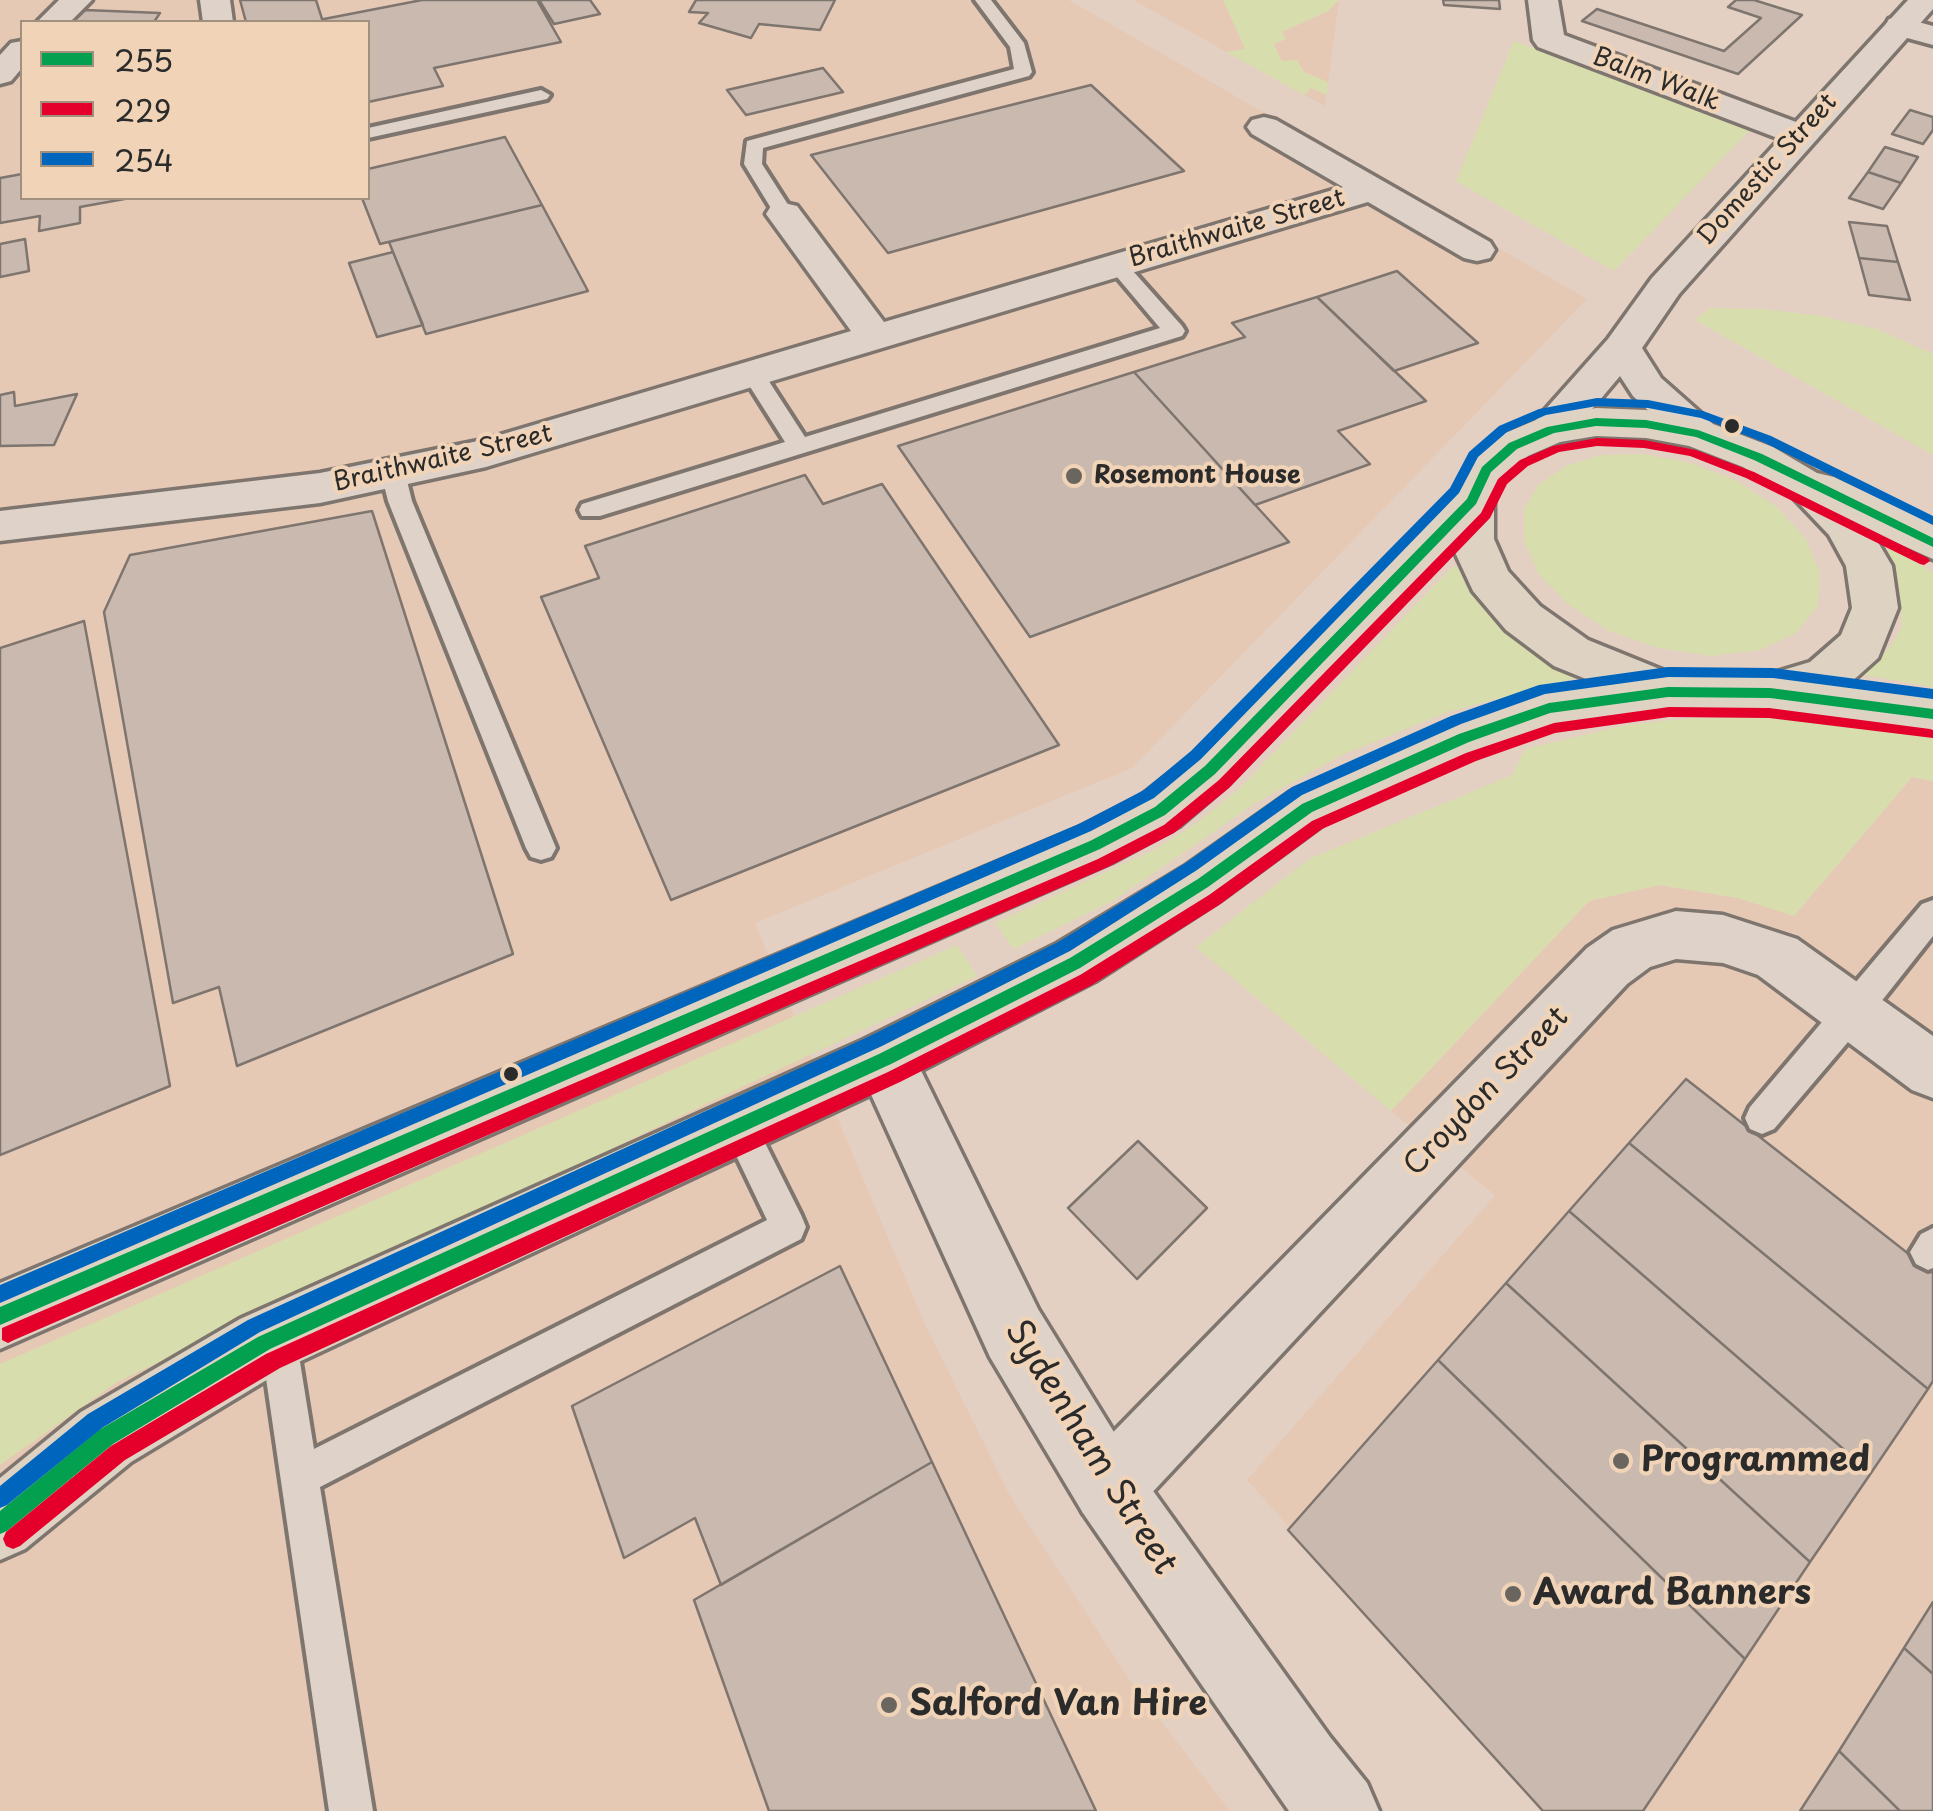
<!DOCTYPE html>
<style>
body{margin:0}
#map{position:relative;width:1933px;height:1811px;overflow:hidden;background:#e3d0c2;font-family:"Playpen Sans",sans-serif}
canvas{display:block}
.legend{position:absolute;left:20px;top:20px;width:350px;height:180px;box-sizing:border-box;background:#f1d4b7;border:2px solid #a2907f;margin:0;padding:12px 18px;list-style:none;font-size:30px;color:#2b2b2b}
.legend li{display:flex;align-items:center;gap:20px;height:50px}
.legend b{width:50px;border:2px solid #a2907f}
</style>
<div id="map">
<canvas width="1933" height="1811"></canvas>
<ul class="legend">
<li><b style="height:12px;background:#02a04f"></b>255</li>
<li><b style="height:12px;background:#e4002b"></b>229</li>
<li><b style="height:12px;background:#0065bd"></b>254</li>
</ul>
</div>
<script>
const c = document.querySelector('canvas').getContext('2d');
c.lineJoin = 'round';
function fillPath(path, color) { c.fillStyle = color; c.fill(path, 'evenodd'); }
const poly = rows => new Path2D(rows.map(r => 'M' + r).join(''));
function trace(path, color, width, dash) { c.strokeStyle = color; c.lineWidth = width; c.lineCap = dash ? 'butt' : 'round'; c.setLineDash(dash || []); c.stroke(path); }
function write(font, color, halo, rows, align = 'center') {
  c.font = font + ' "Playpen Sans",sans-serif'; c.lineWidth = 8; c.setLineDash([]); c.textBaseline = 'middle'; c.strokeStyle = halo; c.fillStyle = color; for (const [text, x, y, turn = 0] of rows) {
    c.save(); c.translate(x, y); c.rotate((+turn || 0) * Math.PI / 180); c.textAlign = isNaN(turn) ? turn : align; if (halo) c.strokeText(text, 0, 0); c.fillText(text, 0, 0); c.restore();
  }
}
const built = poly([
 [0,0,1069,0,1587,299,1132,768,755,923,923,1320,1009,1494,1131,1682,1230,1811,0,1811],
 [22,22,368,22,368,198,22,198],
 [1133,0,1339,0,1325,106,1304,95],
 [1912,777,1933,781,1933,1811,1543,1811,1247,1480,1495,1195,1391,1111,1589,901,1660,885,1738,898,1794,916]
]);
const green = poly([
 [1223,0,1339,0,1328,11,1282,32,1286,39,1274,44,1282,61,1297,60,1304,72,1328,82,1327,95,1311,88,1304,95,1226,52,1245,49],
 [1514,41,1554,56,1749,131,1614,271,1456,181],
 [1710,308,1764,309,1821,316,1877,329,1933,354,1933,455,1695,320],
 [1644,454,1691,463,1737,481,1777,507,1806,539,1820,573,1818,606,1796,633,1760,650,1711,656,1658,648,1609,631,1568,604,1538,573,1524,541,1524,510,1538,485,1566,466,1601,455],
 [1892,548,1933,573,1933,687,1864,675,1893,643,1902,626,1898,576,1887,550],
 [1452,567,1460,567,1494,615,1516,637,1575,676,1573,679,1448,712,1344,754,1257,802,1113,901,1014,949,995,923,1152,851,1194,825,1238,790],
 [1692,718,1779,718,1874,727,1933,738,1933,781,1912,777,1794,916,1738,898,1660,885,1589,901,1391,1111,1196,947,1309,859,1512,775,1525,749,1626,725],
 [957,945,977,976,117,1382,0,1465,0,1364]
]);
const building = poly([
 [240,0,316,0,323,22,246,22,240,0],
 [422,0,537,0,561,42,434,68,443,86,368,102,368,22,326,22,324,19,422,0],
 [539,0,590,0,600,14,554,24,539,0],
 [696,0,835,0,820,30,759,24,751,38,699,23,708,13,689,12,696,0],
 [1443,0,1499,0,1500,9,1444,5,1443,0],
 [1736,0,1754,0,1802,15,1738,74,1582,21,1597,9,1724,51,1761,18,1728,7,1736,0],
 [85,10,160,13,154,22,72,22,85,10],
 [823,68,843,92,746,115,727,90,823,68],
 [1091,85,1184,171,888,253,811,155,1091,85],
 [1910,110,1933,117,1933,130,1923,144,1892,134,1910,110],
 [505,137,542,205,380,244,362,198,368,198,368,169,505,137],
 [1885,147,1918,157,1901,183,1868,172,1885,147],
 [1868,172,1901,183,1883,209,1849,198,1868,172],
 [22,174,22,198,130,198,80,207,80,223,39,231,40,216,0,223,0,178,22,174],
 [542,205,588,291,426,334,389,242,542,205],
 [1849,222,1887,226,1898,262,1859,258,1849,222],
 [25,239,29,271,0,277,0,244,25,239],
 [393,252,423,325,377,337,349,263,393,252],
 [1859,258,1898,262,1910,300,1869,295,1859,258],
 [1397,271,1478,343,1394,371,1317,297,1397,271],
 [1317,297,1426,401,1338,431,1370,464,1255,505,1134,372,1245,337,1232,323,1317,297],
 [1134,372,1289,542,1030,637,898,446,1134,372],
 [14,392,15,406,77,394,54,445,0,446,0,395,14,392],
 [805,475,823,504,882,484,1059,745,671,900,541,597,599,578,585,546,805,475],
 [372,511,513,954,237,1066,219,987,173,1003,104,612,130,555,372,511],
 [84,621,170,1086,0,1155,0,648,84,621],
 [1686,1079,1933,1273,1933,1381,1928,1389,1629,1143,1686,1079],
 [1138,1141,1207,1208,1137,1279,1068,1208,1138,1141],
 [1629,1143,1928,1389,1871,1473,1569,1211,1629,1143],
 [1569,1211,1871,1473,1810,1562,1506,1283,1569,1211],
 [840,1266,932,1462,721,1585,695,1518,624,1558,572,1406,840,1266],
 [1506,1283,1810,1562,1745,1659,1438,1360,1506,1283],
 [1438,1360,1745,1659,1643,1811,1543,1811,1288,1530,1438,1360],
 [932,1462,1096,1811,769,1811,694,1600,932,1462],
 [1933,1602,1933,1674,1904,1648,1933,1602],
 [1904,1648,1933,1674,1933,1811,1900,1811,1839,1751,1904,1648],
 [1839,1751,1900,1811,1800,1811,1839,1751]
]);
const lane = poly([
 [975,0,991,0,1024,43,1032,72,1029,76,763,148,762,164,794,214,791,218,777,218,744,164,747,141,1014,69,1010,47,975,0],
 [541,90,550,95,547,99,368,138,368,128,541,90],
 [1117,259,1124,261,1182,326,1185,331,1182,336,600,516,582,516,579,510,582,504,785,442,742,374,745,369,761,369,805,437,1160,328,1107,265,1117,259],
 [393,465,405,473,412,501,556,848,551,857,541,860,531,857,526,848,388,501,381,473,393,465],
 [1933,900,1933,936,1865,1022,1774,1129,1762,1134,1750,1129,1745,1118,1750,1107,1922,904,1933,900],
 [739,1110,751,1115,801,1215,806,1227,801,1239,320,1487,373,1811,329,1811,260,1337,265,1324,278,1319,291,1324,296,1337,314,1449,767,1220,722,1126,727,1115,739,1110],
 [1933,1228,1933,1268,1928,1270,1916,1264,1910,1252,1921,1234,1933,1228]
]);
const street = poly([
 [200,0,230,0,233,22,203,22,200,0],
 [1528,0,1558,0,1564,35,1812,128,1817,135,1812,142,1788,142,1538,47,1533,40,1528,0],
 [1900,17,1933,26,1933,45,1889,33,1885,26,1889,19,1900,17],
 [1264,117,1276,120,1490,242,1495,250,1490,258,1477,261,1464,258,1368,202,486,467,320,503,0,541,0,511,320,473,483,440,851,331,766,214,771,206,784,203,797,206,884,322,1343,187,1252,134,1247,127,1252,120,1264,117],
 [1676,911,1723,915,1797,939,1933,1036,1933,1098,1912,1090,1758,975,1723,963,1676,959,1650,967,1627,984,1133,1513,1108,1524,1083,1513,1072,1488,1083,1463,1587,948,1613,930,1676,911]
]);
const secondary = poly([
 [59,0,92,0,70,22,37,22,59,0],
 [1908,0,1933,0,1933,9,1679,294,1642,348,1661,378,1713,424,1719,434,1713,444,1698,448,1683,444,1633,396,1620,376,1566,440,1551,444,1536,440,1530,430,1536,420,1608,339,1652,278,1908,0],
 [22,41,22,68,11,81,0,84,0,55,11,43,22,41],
 [885,1032,906,1040,1038,1309,1133,1463,1330,1737,1367,1783,1379,1811,1289,1811,1083,1513,990,1357,855,1059,864,1040,885,1032]
]);
const primary = poly([
 [1596,408,1646,410,1713,424,1773,447,1817,473,1834,477,1933,524,1933,559,1872,532,1892,566,1898,608,1878,658,1849,684,1933,695,1933,733,1772,711,1668,711,1552,727,1482,752,1325,823,1222,899,1095,981,906,1078,288,1367,131,1462,25,1549,0,1560,0,1478,81,1412,240,1319,864,1040,1055,945,1184,867,1289,793,1446,724,1549,689,1596,683,1554,666,1506,630,1473,591,1453,548,1228,784,1179,826,1114,861,0,1349,0,1283,1076,829,1141,796,1192,756,1454,493,1471,460,1498,436,1536,420,1596,408],
 [1596,436,1646,438,1689,446,1743,467,1793,497,1829,535,1846,566,1852,608,1841,635,1810,662,1770,674,1672,674,1588,640,1540,606,1508,571,1494,539,1494,501,1504,477,1528,456,1560,442,1596,436]
]);
const bus1 = poly([
 [1596,418,1646,420,1698,430,1762,454,1933,538,1933,547,1754,460,1696,437,1646,428,1596,426,1554,433,1517,449,1491,472,1476,504,1215,774,1165,815,1100,849,0,1325,0,1307,1090,841,1155,807,1205,766,1467,499,1482,467,1509,443,1547,427,1596,418],
 [1668,687,1770,688,1933,709,1933,719,1770,698,1668,697,1550,713,1469,742,1312,812,1208,887,1080,968,891,1064,270,1349,113,1444,7,1531,0,1534,0,1511,99,1430,258,1337,879,1054,1070,958,1198,879,1302,804,1459,734,1549,703,1668,687]
]);
const bus2 = poly([
 [1597,438,1644,440,1696,450,1754,472,1928,558,1930,561,1924,565,1920,564,1746,478,1690,456,1644,448,1597,446,1559,452,1528,466,1507,484,1490,518,1229,788,1174,833,1108,867,14,1340,8,1343,2,1340,2,1328,1098,859,1164,825,1219,780,1481,513,1498,479,1520,460,1553,446,1597,438],
 [1669,707,1769,708,1930,729,1933,730,1933,738,1769,718,1669,717,1555,733,1476,761,1322,829,1219,905,1092,985,900,1082,280,1368,125,1460,20,1546,13,1549,6,1546,3,1539,6,1532,111,1446,266,1354,888,1072,1080,975,1209,895,1312,821,1466,753,1554,723,1669,707]
]);
const bus3 = poly([
 [1597,398,1648,400,1703,411,1771,436,1933,516,1933,525,1763,442,1701,418,1648,408,1597,406,1546,415,1507,432,1478,457,1459,493,1201,759,1154,798,1091,831,0,1303,0,1285,1081,823,1144,790,1191,751,1450,488,1469,452,1499,426,1539,409,1597,398],
 [1668,667,1773,668,1933,689,1933,699,1773,678,1668,677,1545,694,1461,724,1302,795,1197,870,1070,951,882,1046,260,1332,102,1428,7,1505,0,1508,0,1486,88,1414,248,1320,870,1036,1060,941,1187,862,1292,787,1451,716,1539,685,1668,667]
]);
const markers = [
 [1732,426,9,"#2b2b2b"],
 [1074,476,10,"#6b6560"],
 [511,1074,9,"#2b2b2b"],
 [1621,1461,10,"#6b6560"],
 [1513,1594,10,"#6b6560"],
 [889,1705,10,"#6b6560"]
];
const farStreetnames = [
 ["Balm Walk",1656,80,21],
 ["Domestic Street",1768,170,-48],
 ["Braithwaite Street",1237,229,-16],
 ["Braithwaite Street",443,459,-13]
];
const farPoinames = [
 ["Rosemont House",1094,476]
];
const streetNames = [
 ["Croydon Street",1487,1092,-46]
];
const nearStreetnames = [
 ["Sydenham Street",1090,1448,58]
];
const nearPoinames = [
 ["Programmed",1641,1461],
 ["Award Banners",1533,1594],
 ["Salford Van Hire",909,1705]
];
fillPath(built, '#e6c9b5');
fillPath(green, '#d8ddad');
fillPath(building, '#cab9af');
trace(building, '#7e756f', 2.5);
trace(lane, '#7e756f', 8);
trace(street, '#7e756f', 7);
trace(secondary, '#7e756f', 7);
trace(primary, '#7e756f', 7);
fillPath(lane, '#dfd3c9');
fillPath(street, '#dfd3c9');
fillPath(secondary, '#dfd3c9');
fillPath(primary, '#ded3c3');
fillPath(bus1, '#02a04f');
fillPath(bus2, '#e4002b');
fillPath(bus3, '#0065bd');
for (const [x, y, r, color] of markers) { const dot = new Path2D(); dot.arc(x, y, r, 0, 2 * Math.PI); c.fillStyle = color; c.fill(dot); trace(dot, '#f1d4b7', 4); }
write('25px', '#2b2b2b', '#f1d4b7', farStreetnames);
write('bold 25px', '#2b2b2b', '#f1d4b7', farPoinames, 'left');
write('30px', '#2b2b2b', '#f1d4b7', streetNames);
write('35px', '#2b2b2b', '#f1d4b7', nearStreetnames);
write('bold 35px', '#2b2b2b', '#f1d4b7', nearPoinames, 'left');
</script>
